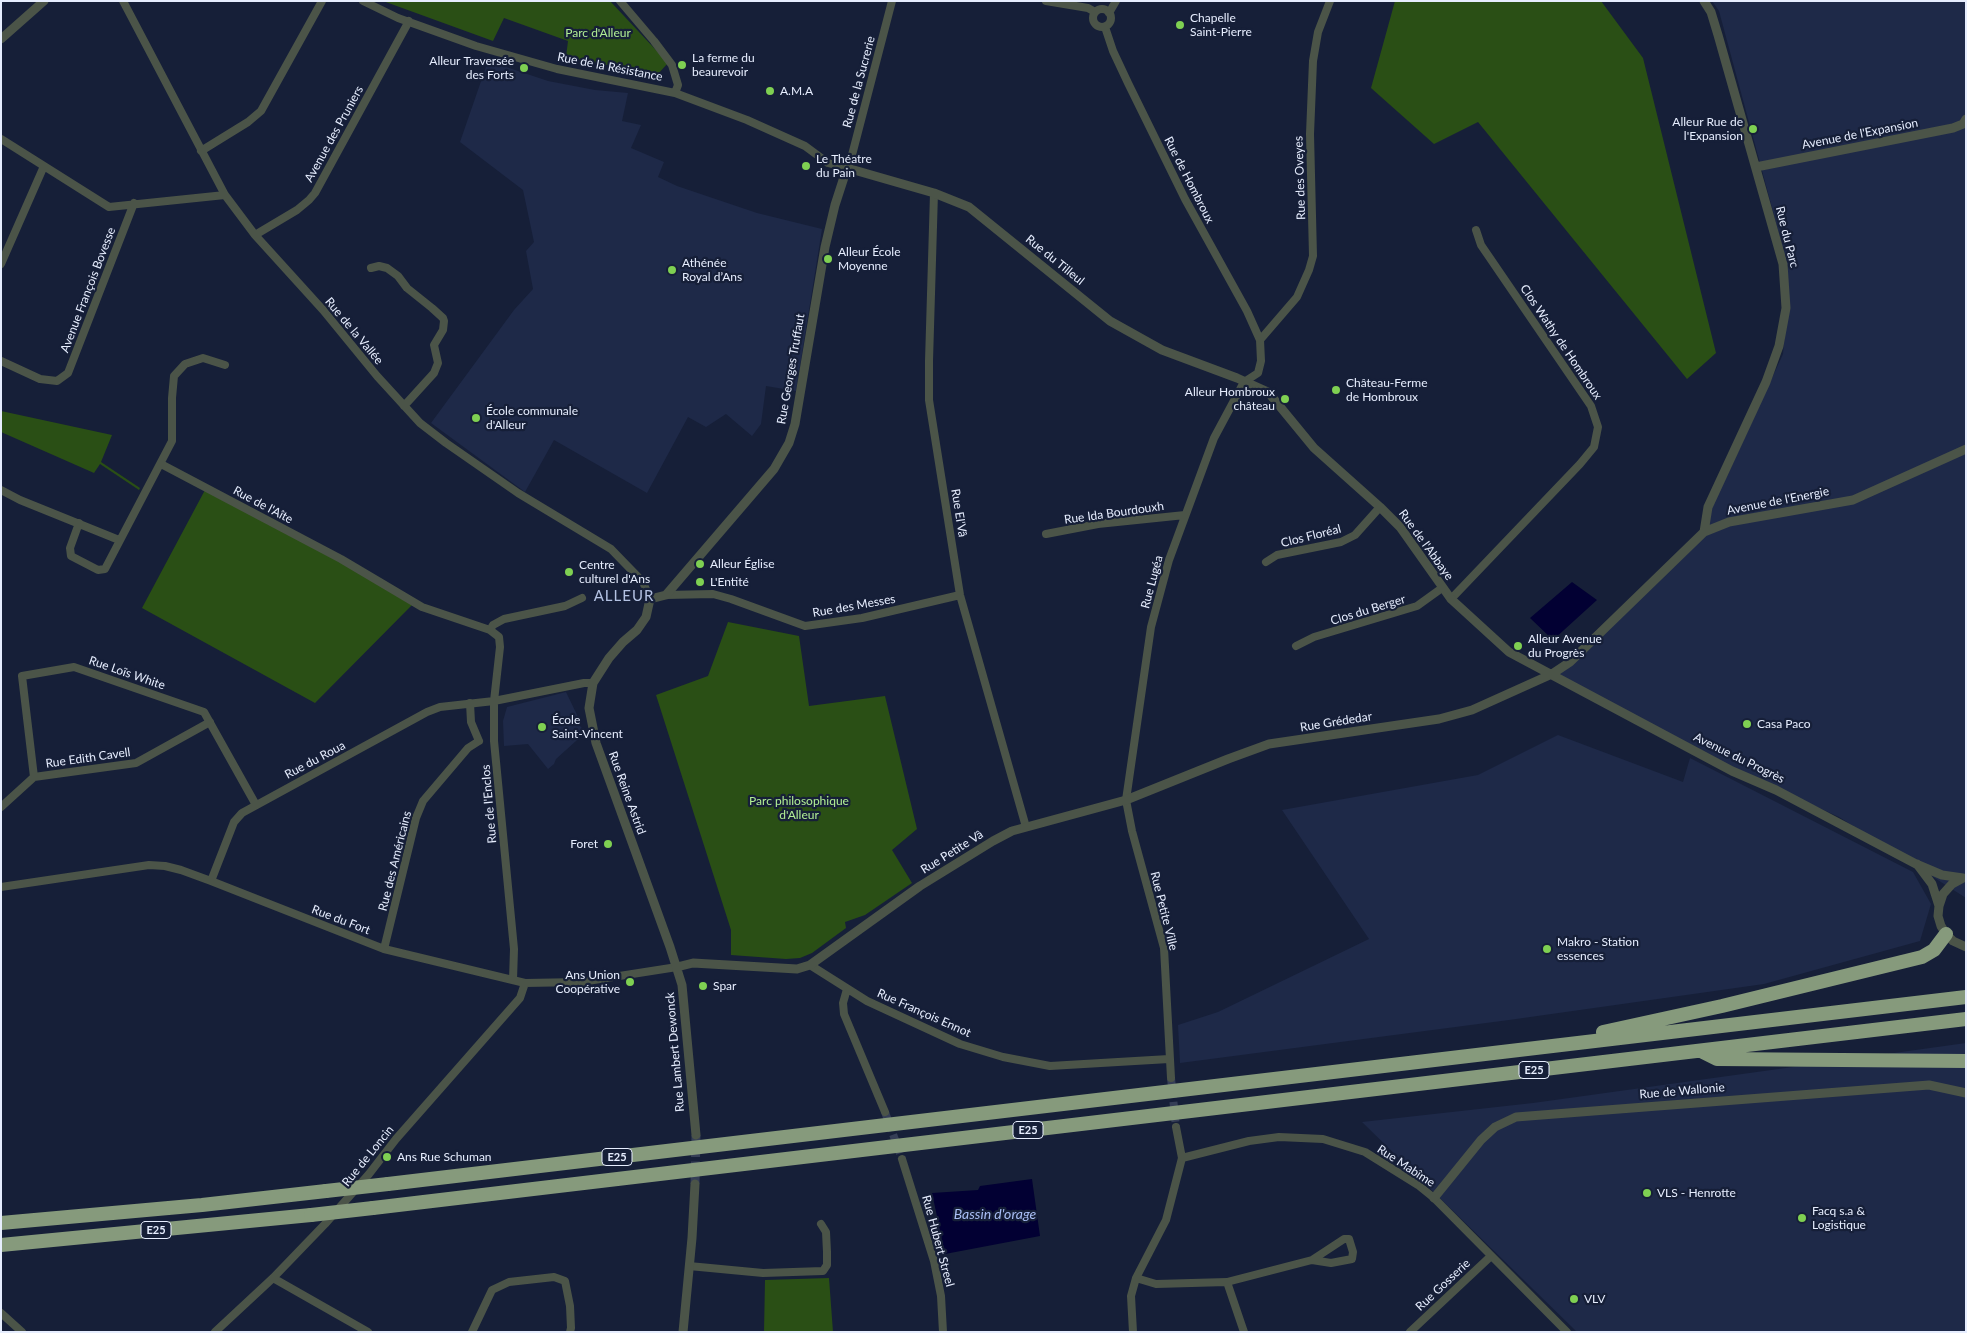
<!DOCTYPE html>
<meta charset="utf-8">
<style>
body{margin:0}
#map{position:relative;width:1967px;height:1333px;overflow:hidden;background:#161f38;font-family:Lato,sans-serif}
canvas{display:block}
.frame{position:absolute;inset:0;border:2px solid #e6edfe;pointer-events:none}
</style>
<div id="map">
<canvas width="1967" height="1333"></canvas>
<div class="frame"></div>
</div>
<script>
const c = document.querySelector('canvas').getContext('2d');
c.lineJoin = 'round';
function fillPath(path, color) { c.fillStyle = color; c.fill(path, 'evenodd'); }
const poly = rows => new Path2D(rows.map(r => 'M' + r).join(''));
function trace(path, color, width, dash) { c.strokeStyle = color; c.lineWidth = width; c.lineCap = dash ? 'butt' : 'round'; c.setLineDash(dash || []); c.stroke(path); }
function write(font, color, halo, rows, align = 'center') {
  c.font = font + ' Lato,sans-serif'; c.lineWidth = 4.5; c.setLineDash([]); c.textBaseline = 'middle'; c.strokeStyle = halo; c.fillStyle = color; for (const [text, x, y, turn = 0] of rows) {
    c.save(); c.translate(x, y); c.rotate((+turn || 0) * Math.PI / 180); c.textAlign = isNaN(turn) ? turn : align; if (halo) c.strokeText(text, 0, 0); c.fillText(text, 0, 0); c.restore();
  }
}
const built = poly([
 [1712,1,1966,1,1966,898,1839,817,1710,759,1558,675,1688,553,1728,474,1783,354,1789,290,1781,241,1719,11],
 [488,61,548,81,595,90,628,93,622,121,641,125,631,148,664,162,658,177,677,186,757,213,822,229,796,391,766,386,761,424,752,436,726,414,706,427,688,417,647,493,554,440,525,492,431,423,514,310,533,289,526,251,534,242,523,190,460,142],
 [566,692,579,719,576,722,586,732,556,759,554,764,548,769,528,744,504,746,503,721,507,707],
 [1558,735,1683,782,1690,758,1913,872,1931,904,1920,941,1764,984,1509,1020,1180,1063,1178,1025,1218,1012,1369,939,1282,810,1478,775],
 [1966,1043,1966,1332,1577,1332,1362,1122,1533,1103]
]);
const green = poly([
 [383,1,610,1,668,63,657,75,566,57,568,41,504,18,493,41],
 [1395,1,1601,1,1643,58,1716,353,1687,379,1478,122,1434,144,1371,88],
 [1,411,112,435,101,462,140,488,139,490,100,464,94,473,1,432],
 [205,490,341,559,412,605,315,703,142,608],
 [728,622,799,636,809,706,885,696,917,829,892,850,912,883,865,915,845,922,846,928,812,953,800,958,786,959,731,955,731,930,656,695,708,676],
 [829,1278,833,1332,764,1332,765,1280]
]);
const water = poly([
 [1572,582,1597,600,1553,640,1530,618],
 [1032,1179,1040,1236,945,1254,932,1193,978,1190,980,1186]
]);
const minorTunnel = poly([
 [1171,1078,1176,1127],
 [885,1112,902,1159]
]);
const tertiaryTunnel = poly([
 [695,1184,696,1135]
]);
const minor = poly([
 [123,1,225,195,255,235,323,310,377,376,420,423,446,443,518,493,611,549,643,582,650,599],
 [363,1,398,18,476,46,557,69,675,93,747,120,805,146,828,163,847,168,852,155,892,1],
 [620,1,654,41,672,65,678,85,675,93],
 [1046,1,1088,8,1095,12],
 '1093 18a9 9 0 1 1 18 0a9 9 0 1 1-18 0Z',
 [1109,13,1116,1],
 [1105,27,1113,51,1128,83,1185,199,1247,311,1260,340,1261,361,1258,373,1244,382,1214,438,1169,560,1151,627,1126,800,1132,831,1164,948,1171,1078],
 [1,139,109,207,225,195],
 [201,151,248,122,261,111,322,1],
 [934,193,929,361,929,400,960,595,1026,827],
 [255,235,297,210,309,200,315,193,409,21],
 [1,264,44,166],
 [371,268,379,266,387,268,398,276,407,288,432,308,443,318,444,321,443,330,434,345,438,363,434,373,404,406],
 [1260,340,1297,297,1309,270,1313,256,1310,134,1313,61,1318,32,1330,1],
 [1,361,40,379,57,381,68,373,134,203],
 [161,464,341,559,422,607,490,630,499,637,500,647,494,701,494,741,514,949,513,980],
 [1,490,20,500,119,540],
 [79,523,70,548,71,556,98,570,105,569,172,441,172,398,174,376,185,364,203,358,225,365],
 [1046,534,1098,524,1185,515],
 [1266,562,1277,555,1341,542,1355,535,1380,507],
 [666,595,713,594,731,599,805,626,862,618,960,595],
 [1451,599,1580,464,1594,447,1598,427,1591,406,1481,245,1476,230],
 [490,630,493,625,504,619,565,606,582,598],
 [1296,646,1314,637,1417,606,1442,588],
 [470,703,471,722,479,741],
 [34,777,22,676,74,667,204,712,256,805],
 [1,807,34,777,136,763,210,722],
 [211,881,234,822,242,813,427,712,440,707,494,701,584,683,593,683],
 [1,887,149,865,165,866,181,870,211,881,384,949,525,983,581,982,677,967],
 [384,949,416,818,423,801,468,748,479,741],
 [810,965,867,1001,960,1044,1003,1057,1050,1066,1169,1059],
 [847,989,843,1003,844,1014,885,1112],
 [1182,1158,1249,1141,1279,1137,1323,1139,1365,1152,1418,1185,1434,1198,1567,1332],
 [902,1159,934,1261,941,1296,943,1332],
 [689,1266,763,1273,823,1271,827,1265,827,1252,826,1232,821,1224],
 [273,1278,368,1332],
 [1136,1278,1156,1284,1227,1282,1312,1260,1331,1263,1352,1259,1353,1252,1349,1239,1344,1239,1312,1260],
 [1227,1282,1244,1332],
 [1,1313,22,1332],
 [215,1332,273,1278,325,1224,369,1174,396,1139,520,998,525,983],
 [472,1332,492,1290,509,1282,554,1277,565,1281,570,1306,571,1328,570,1332],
 [1133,1332,1131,1296,1136,1278,1166,1220,1182,1158,1176,1127],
 [1410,1332,1491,1256]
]);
const tertiary = poly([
 [1,39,44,1],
 [1756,167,1953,128,1963,124,1966,119],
 [1704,532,1708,507,1766,382,1779,346,1786,308,1783,264,1718,35,1711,12,1704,1],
 [1917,864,1932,884,1939,906],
 [1963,878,1952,884,1943,894,1939,906,1938,916,1941,926,1946,934,1953,941,1966,947],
 [677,967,693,963,797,969,810,965,920,886,993,841,1012,831,1126,800,1228,759,1269,744,1439,719,1472,710,1552,674,1570,662,1704,532,1729,522,1853,500,1966,449],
 [696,1135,682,985,670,947,596,743,589,708,593,683,609,658,623,642,637,630,646,617,650,599,666,595,774,469,789,443,795,424,825,247,835,205,847,168,934,193,969,207,1110,321,1162,350,1237,378,1268,392,1314,448,1380,507,1400,527,1451,599,1509,652,1732,771,1776,790,1916,864,1942,875,1963,878],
 [1434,1198,1481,1140,1495,1127,1516,1117,1929,1085,1966,1093],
 [683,1332,692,1238,695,1184]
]);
const motorway = poly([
 [1603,1032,1722,1006,1922,957,1934,950,1946,934],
 [1701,1051,1717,1059,1966,1061],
 [388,1184,1966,997],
 [373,1208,1966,1019],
 [1,1223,202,1205,326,1191],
 [1,1245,311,1215]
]);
const motorwayBridge = poly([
 [326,1191,388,1184],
 [311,1215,373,1208]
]);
const markers = [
 [1180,25,5,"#7fd052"],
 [682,65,5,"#7fd052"],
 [524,68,5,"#7fd052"],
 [770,91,5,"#7fd052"],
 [1753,129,5,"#7fd052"],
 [806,166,5,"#7fd052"],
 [828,259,5,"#7fd052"],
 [672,270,5,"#7fd052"],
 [1336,390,5,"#7fd052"],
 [1285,399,5,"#7fd052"],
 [476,418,5,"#7fd052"],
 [700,564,5,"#7fd052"],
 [569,572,5,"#7fd052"],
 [700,582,5,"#7fd052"],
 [1518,646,5,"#7fd052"],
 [1747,724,5,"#7fd052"],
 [542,727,5,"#7fd052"],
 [608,844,5,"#7fd052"],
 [1547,949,5,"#7fd052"],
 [630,982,5,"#7fd052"],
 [703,986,5,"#7fd052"],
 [387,1157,5,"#7fd052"],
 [1647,1193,5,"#7fd052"],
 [1802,1218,5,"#7fd052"],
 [1574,1299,5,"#7fd052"]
];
const shields = [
 [1534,1070,30],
 [1028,1130,30],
 [617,1157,30],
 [156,1230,30]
];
const shieldNames = [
 ["E25",1534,1070],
 ["E25",1028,1130],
 ["E25",617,1157],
 ["E25",156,1230]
];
const poiNames = [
 ["Chapelle",1190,18],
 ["Saint-Pierre",1190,32],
 ["La ferme du",692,58],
 ["beaurevoir",692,72],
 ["Alleur Traversée",514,61,"right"],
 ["des Forts",514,75,"right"],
 ["A.M.A",780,91],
 ["Alleur Rue de",1743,122,"right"],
 ["l'Expansion",1743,136,"right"],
 ["Le Théatre",816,159],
 ["du Pain",816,173],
 ["Alleur École",838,252],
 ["Moyenne",838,266],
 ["Athénée",682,263],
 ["Royal d’Ans",682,277],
 ["Château-Ferme",1346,383],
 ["de Hombroux",1346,397],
 ["Alleur Hombroux",1275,392,"right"],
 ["château",1275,406,"right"],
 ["École communale",486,411],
 ["d'Alleur",486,425],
 ["Alleur Église",710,564],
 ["Centre",579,565],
 ["culturel d'Ans",579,579],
 ["L'Entité",710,582],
 ["Alleur Avenue",1528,639],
 ["du Progrès",1528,653],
 ["École",552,720],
 ["Saint-Vincent",552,734],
 ["Casa Paco",1757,724],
 ["Foret",598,844,"right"],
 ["Makro - Station",1557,942],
 ["essences",1557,956],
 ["Ans Union",620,975,"right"],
 ["Coopérative",620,989,"right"],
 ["Spar",713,986],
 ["Ans Rue Schuman",397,1157],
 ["VLS - Henrotte",1657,1193],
 ["Facq s.a &",1812,1211],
 ["Logistique",1812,1225],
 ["VLV",1584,1299]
];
const parkNames = [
 ["Parc d'Alleur",598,33],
 ["Parc philosophique",799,801],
 ["d'Alleur",799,815]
];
const streetNames = [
 ["Rue de la Résistance",610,67,11],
 ["Rue de la Sucrerie",859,82,-75],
 ["Avenue des Pruniers",334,134,-61],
 ["Avenue de l'Expansion",1860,134,-11],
 ["Rue des Oveyes",1300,178,-92],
 ["Rue de Hombroux",1189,180,63],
 ["Rue du Parc",1787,237,76],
 ["Rue du Tilleul",1055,260,39],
 ["Avenue François Bovesse",88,290,-69],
 ["Rue de la Vallée",354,331,50],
 ["Clos Wathy de Hombroux",1561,342,56],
 ["Rue Georges Truffaut",791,369,-80],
 ["Avenue de l'Energie",1778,501,-11],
 ["Rue de l'Aîte",263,505,28],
 ["Rue El'Vâ",959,513,81],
 ["Rue Ida Bourdouxh",1114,513,-8],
 ["Clos Floréal",1311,536,-14],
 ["Rue de l'Abbaye",1426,545,54],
 ["Rue Lugéa",1152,582,-75],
 ["Rue des Messes",854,606,-10],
 ["Clos du Berger",1368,610,-17],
 ["Rue Loïs White",127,673,19],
 ["Rue Grédedar",1336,722,-9],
 ["Rue Edith Cavell",88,758,-8],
 ["Avenue du Progrès",1739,758,26],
 ["Rue du Roua",315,760,-28],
 ["Rue Reine Astrid",627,793,70],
 ["Rue de l'Enclos",489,804,-95],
 ["Rue Petite Vâ",952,852,-32],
 ["Rue des Américains",395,861,-76],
 ["Rue Petite Ville",1164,911,76],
 ["Rue du Fort",341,920,21],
 ["Rue François Ennot",924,1013,24],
 ["Rue Lambert Dewonck",675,1052,-95],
 ["Rue de Wallonie",1682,1091,-5],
 ["Rue de Loncin",368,1156,-51],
 ["Rue Mabîme",1406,1166,33],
 ["Rue Hubert Streel",938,1241,75],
 ["Rue Gosserie",1443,1285,-43]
];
const waterNames = [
 ["Bassin d'orage",995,1214]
];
const quarterNames = [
 ["ALLEUR",624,596]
];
fillPath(built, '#1e2948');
fillPath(green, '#2a4f15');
fillPath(water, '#020033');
trace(minorTunnel, '#353e56', 8, [8, 4]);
trace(tertiaryTunnel, '#353e56', 9, [9, 4.5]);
trace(minor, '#4b5448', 8);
trace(tertiary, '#4b5448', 9);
trace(motorway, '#869a7c', 14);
trace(motorwayBridge, '#869a7c', 14);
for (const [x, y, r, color] of markers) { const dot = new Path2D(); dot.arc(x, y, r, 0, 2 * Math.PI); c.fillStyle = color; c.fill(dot); trace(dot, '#161f38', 2); }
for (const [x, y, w] of shields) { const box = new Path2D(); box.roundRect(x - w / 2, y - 8.5, w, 17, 4); c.fillStyle = '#161f38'; c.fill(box); trace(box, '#e6edfe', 1); }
write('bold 11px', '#e6edfe', null, shieldNames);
write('12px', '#e6edfe', '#161f38', poiNames, 'left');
write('12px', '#b1ee94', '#161f38', parkNames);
write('12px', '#e6edfe', '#161f38', streetNames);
write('italic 14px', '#a9bef4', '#161f38', waterNames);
c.letterSpacing = '1px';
write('15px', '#b4c2e3', '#161f38', quarterNames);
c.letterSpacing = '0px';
</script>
